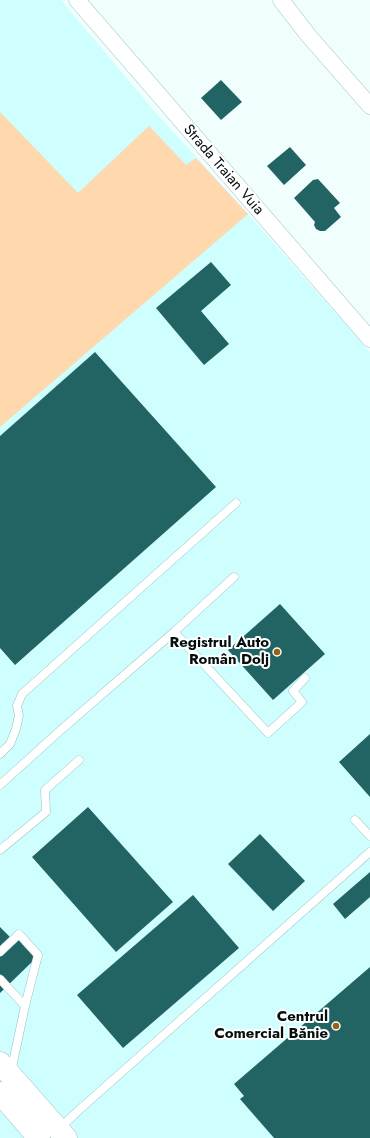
<!DOCTYPE html>
<meta charset="utf-8">
<style>
body{margin:0}
canvas{display:block;background:#f0fffe}
</style>
<canvas width="370" height="1138"></canvas>
<script>
const c = document.querySelector('canvas').getContext('2d');
c.lineJoin = 'round';
function fillPath(path, color) { c.fillStyle = color; c.fill(path, 'evenodd'); }
const poly = rows => new Path2D(rows.map(r => 'M' + r).join(''));
function trace(path, color, width, dash) { c.strokeStyle = color; c.lineWidth = width; c.lineCap = dash ? 'butt' : 'round'; c.setLineDash(dash || []); c.stroke(path); }
function write(font, color, halo, rows, align = 'center') {
  c.font = font + ' Jost,sans-serif'; c.lineWidth = 4; c.setLineDash([]); c.textBaseline = 'middle'; c.strokeStyle = halo; c.fillStyle = color; for (const [text, x, y, turn = 0] of rows) {
    c.save(); c.translate(x, y); c.rotate((+turn || 0) * Math.PI / 180); c.textAlign = isNaN(turn) ? turn : align; if (halo) c.strokeText(text, 0, 0); c.fillText(text, 0, 0); c.restore();
  }
}
const built = poly([
 [0,0,61,0,155,112,248,214,370,352,370,1138,0,1138]
]);
const green = poly([
 [0,112,78,193,149,126,186,165,196,158,248,214,0,427]
]);
const building = poly([
 [221,80,242,102,221,120,201,98],
 [290,147,306,165,284,185,267,166],
 [318,179,340,203,334,208,341,217,325,231,320,231,316,229,314,225,315,222,294,198,313,180],
 [211,262,231,285,201,311,229,344,204,365,156,308],
 [95,352,216,487,15,665,0,648,0,436],
 [280,604,325,654,273,700,228,650],
 [370,734,370,797,339,762],
 [88,807,173,902,116,952,32,857],
 [260,834,305,881,273,911,228,864],
 [370,872,370,897,345,919,333,904],
 [193,895,239,948,123,1048,77,995],
 [0,927,15,942,18,939,36,958,0,993],
 [370,967,370,1138,274,1138,240,1099,244,1096,234,1084]
]);
const service = poly([
 [174,632,234,577],
 [0,754,10,744,16,729,19,715,17,706,22,694,236,503],
 [0,785,62,729,174,632,268,733,302,702,293,691,305,678],
 [355,820,370,836],
 [0,850,46,812,45,790,79,760],
 [0,952,19,934,38,955,25,1006],
 [0,979,25,1006,11,1072],
 [59,1129,79,1110,370,852]
]);
const minor = poly([
 [77,0,370,339],
 [281,0,308,35,370,106]
]);
const primary = poly([
 [0,1063,66,1138],
 [0,1093,39,1138]
]);
const markers = [
 [277,652,4,"#966217"],
 [336,1026,4,"#966217"]
];
const streetNames = [
 ["Strada Traian Vuia",223,170,49]
];
const poiNames = [
 ["Registrul Auto",269,643],
 ["Român Dolj",269,660],
 ["Centrul",328,1017],
 ["Comercial Bănie",328,1034]
];
fillPath(built, '#cefefe');
fillPath(green, '#ffd8ad');
fillPath(building, '#226364');
trace(service, '#9cc0c0', 9);
trace(minor, '#9cc0c0', 17);
trace(primary, '#9cc0c0', 23);
trace(service, '#fff', 8);
trace(minor, '#fff', 16);
trace(primary, '#fff', 22);
for (const [x, y, r, color] of markers) { const dot = new Path2D(); dot.arc(x, y, r, 0, 2 * Math.PI); c.fillStyle = color; c.fill(dot); trace(dot, '#fff', 1.5); }
write('15px', '#030e0e', '#fff', streetNames);
write('bold 15px', '#030e0e', '#fff', poiNames, 'right');
</script>
